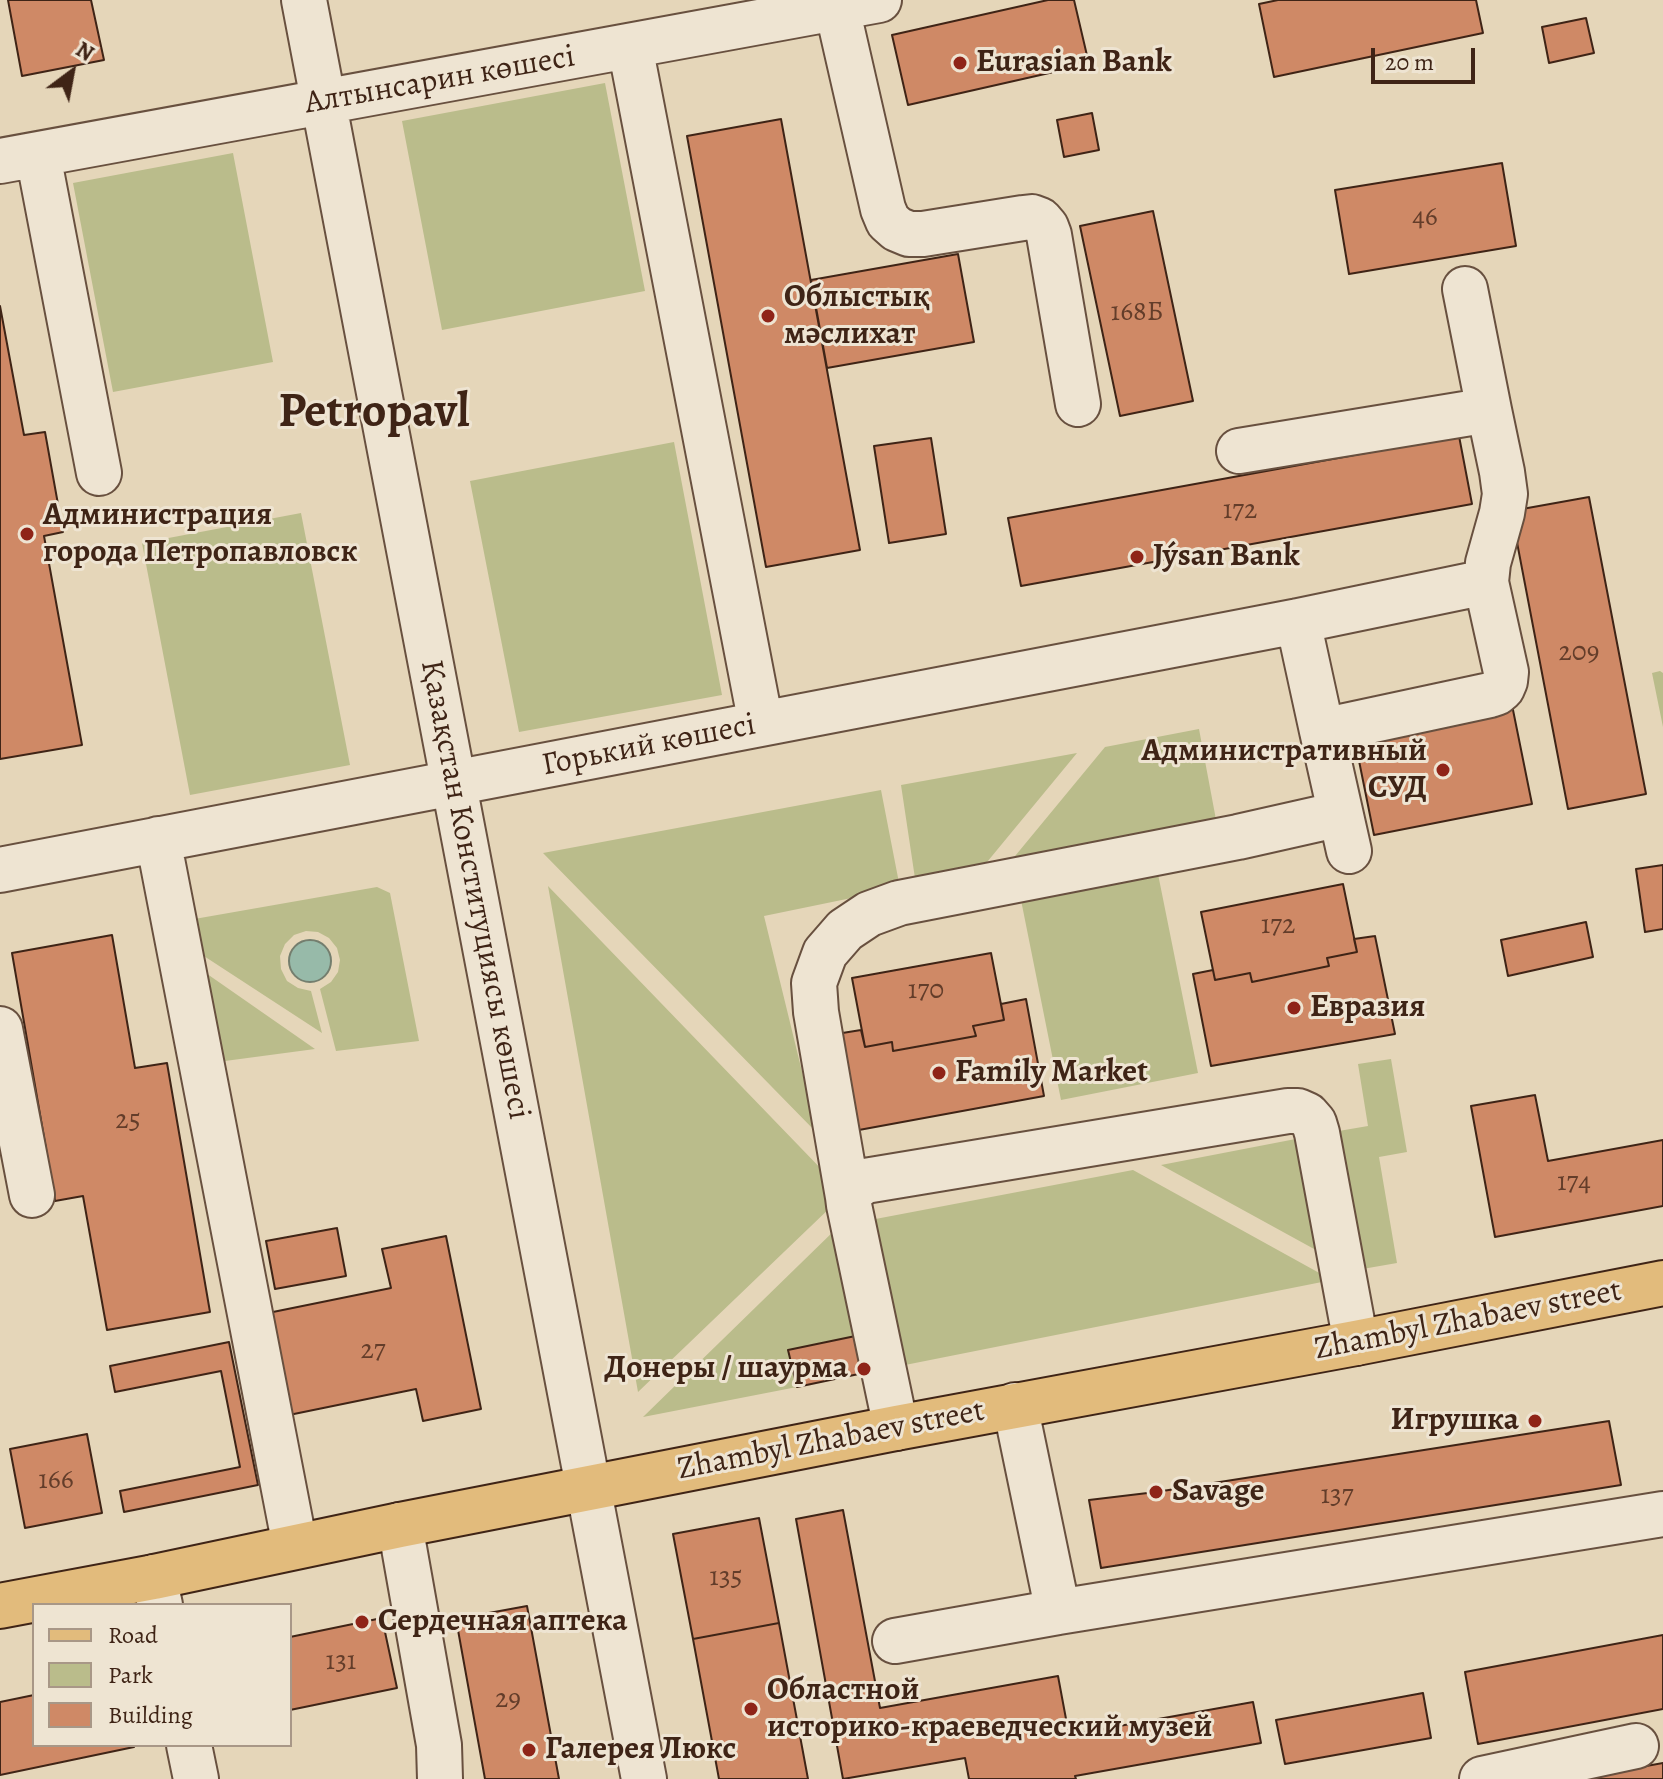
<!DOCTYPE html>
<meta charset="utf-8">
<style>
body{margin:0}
#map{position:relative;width:1663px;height:1779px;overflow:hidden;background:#e5d6b9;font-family:Alegreya,serif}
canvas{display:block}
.legend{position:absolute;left:32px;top:1603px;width:260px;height:144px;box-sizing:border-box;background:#eee4d2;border:2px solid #a89787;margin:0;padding:10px 14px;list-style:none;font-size:24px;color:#3f2416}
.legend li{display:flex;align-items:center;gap:16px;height:40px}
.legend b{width:40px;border:2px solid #a89787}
.north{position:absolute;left:32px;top:32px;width:80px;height:80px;-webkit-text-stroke:6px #eee4d2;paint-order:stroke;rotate:32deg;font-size:22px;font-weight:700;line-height:32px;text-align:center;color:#3f2416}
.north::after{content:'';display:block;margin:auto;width:28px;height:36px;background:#3f2416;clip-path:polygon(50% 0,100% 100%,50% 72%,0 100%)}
.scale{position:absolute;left:1371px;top:48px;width:104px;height:36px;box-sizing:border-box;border:4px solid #3f2416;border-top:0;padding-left:10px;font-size:24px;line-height:28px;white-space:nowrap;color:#3f2416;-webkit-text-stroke:6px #eee4d2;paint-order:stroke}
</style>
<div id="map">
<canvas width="1663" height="1779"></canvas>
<ul class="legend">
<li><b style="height:10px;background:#e2bb7c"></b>Road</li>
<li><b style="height:22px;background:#babc8b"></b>Park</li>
<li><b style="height:22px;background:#cf8966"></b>Building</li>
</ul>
<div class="north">N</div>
<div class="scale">20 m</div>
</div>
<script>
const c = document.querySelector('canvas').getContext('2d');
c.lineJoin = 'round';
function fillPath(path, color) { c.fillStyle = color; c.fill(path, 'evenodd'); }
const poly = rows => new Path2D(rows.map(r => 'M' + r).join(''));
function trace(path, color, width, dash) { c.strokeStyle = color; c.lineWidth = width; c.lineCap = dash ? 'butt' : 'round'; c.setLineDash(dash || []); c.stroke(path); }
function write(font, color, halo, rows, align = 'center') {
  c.font = font + ' Alegreya,serif'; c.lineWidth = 6; c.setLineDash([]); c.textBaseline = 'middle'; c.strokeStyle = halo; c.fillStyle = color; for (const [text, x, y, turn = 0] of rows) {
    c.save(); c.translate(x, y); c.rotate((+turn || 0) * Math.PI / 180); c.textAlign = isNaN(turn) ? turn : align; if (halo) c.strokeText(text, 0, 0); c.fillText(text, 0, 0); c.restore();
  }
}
const green = poly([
 [605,83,645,291,442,330,402,121],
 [233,153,273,362,113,392,73,183],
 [674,442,722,695,519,732,470,481],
 [301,513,350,765,190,795,142,543],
 [1660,671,1663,673,1663,727,1652,673],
 [1199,729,1217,825,1006,867,1105,747],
 [1077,753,978,873,916,885,901,785],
 [881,790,900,888,764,916,817,1133,543,853],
 [1158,874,1198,1073,1061,1100,1021,900],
 [548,886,827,1175,834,1204,638,1392],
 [377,887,390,893,419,1041,336,1051,320,989,331,982,338,972,340,960,337,948,329,938,318,932,306,931,294,935,285,944,280,956,281,969,287,981,298,988,311,991,322,1033,187,945,183,921],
 [190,962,315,1049,210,1063],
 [1391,1059,1407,1152,1379,1157,1397,1263,1351,1271,1327,1133,1368,1126,1358,1064],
 [1306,1137,1325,1255,1161,1165],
 [1133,1170,1332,1280,895,1367,865,1221],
 [839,1226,865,1334,789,1350,797,1387,643,1417]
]);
const water = poly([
 '289 961a21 21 0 1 1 42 0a21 21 0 1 1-42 0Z'
]);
const building = poly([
 [8,0,91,0,104,60,22,76,8,0],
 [1048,0,1074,0,1089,64,908,105,892,35,1048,0],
 [1278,0,1476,0,1483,33,1274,77,1259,4,1278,0],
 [1586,18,1594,53,1549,63,1542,27,1586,18],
 [1092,113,1099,150,1064,157,1057,120,1092,113],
 [781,119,860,550,766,567,687,136,781,119],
 [1502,163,1516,246,1349,274,1335,190,1502,163],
 [1153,211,1193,401,1120,416,1080,226,1153,211],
 [958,254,974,342,827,368,811,280,958,254],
 [0,306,24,435,45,432,63,532,44,536,82,745,0,759,0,306],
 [1459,436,1472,504,1021,586,1008,518,1459,436],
 [931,438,946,534,889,543,874,446,931,438],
 [1589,497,1646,794,1568,809,1511,511,1589,497],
 [1512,705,1532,804,1374,835,1354,736,1512,705],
 [1663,865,1663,929,1645,932,1636,869,1663,865],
 [1343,884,1357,952,1327,958,1329,966,1252,982,1250,973,1215,980,1201,912,1343,884],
 [1586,922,1593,957,1508,976,1501,940,1586,922],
 [112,935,135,1068,167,1063,210,1312,107,1330,83,1196,55,1201,12,953,112,935],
 [1375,936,1395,1034,1211,1066,1193,974,1213,970,1215,980,1250,973,1252,982,1329,966,1327,958,1357,952,1354,939,1375,936],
 [991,953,1004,1020,973,1026,976,1036,893,1051,892,1042,865,1047,852,978,991,953],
 [1026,999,1044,1096,848,1132,830,1035,861,1030,865,1047,892,1042,893,1051,976,1036,973,1026,1004,1020,1001,1004,1026,999],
 [1535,1095,1548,1161,1663,1140,1663,1206,1495,1237,1471,1106,1535,1095],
 [337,1228,346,1276,275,1289,266,1241,337,1228],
 [446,1236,481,1409,423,1421,416,1389,289,1415,268,1313,391,1288,382,1249,446,1236],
 [865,1334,873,1371,797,1387,788,1350,865,1334],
 [229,1342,258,1485,124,1512,120,1491,240,1467,221,1371,115,1392,110,1366,229,1342],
 [1609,1421,1621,1485,1101,1568,1089,1500,1156,1492,1609,1421],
 [87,1434,102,1513,25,1528,10,1449,87,1434],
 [843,1510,880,1708,1058,1676,1069,1735,1253,1702,1261,1743,1075,1776,1076,1779,969,1779,965,1758,843,1779,796,1519,843,1510],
 [759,1518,779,1623,693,1639,673,1534,759,1518],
 [527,1606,559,1779,485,1779,456,1619,527,1606],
 [382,1618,397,1688,290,1710,290,1637,382,1618],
 [779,1623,808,1779,719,1779,693,1639,779,1623],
 [1663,1635,1663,1709,1478,1744,1465,1672,1663,1635],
 [1423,1693,1431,1738,1285,1764,1276,1720,1423,1693],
 [34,1695,34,1745,134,1745,134,1747,0,1775,0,1702,34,1695],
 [1663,1763,1663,1779,1575,1779,1663,1763]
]);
const minor = poly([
 [304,0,644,1779],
 [837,8,883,209,888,221,897,229,909,234,923,234,1023,218,1032,217,1040,220,1046,227,1049,235,1078,404],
 [630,46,761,724],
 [38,155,99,473],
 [0,161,879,0],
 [1465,289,1489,410],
 [1239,451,1489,410,1502,472,1505,494,1502,513,1488,563,1486,582],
 [1322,731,1349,851],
 [158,839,295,1546],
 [0,870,1298,621,1486,582,1506,672,1505,681,1502,688,1496,693,1490,695,1322,731,1298,621],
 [0,1029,32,1195],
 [848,1197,816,1012,814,983,825,953,845,930,869,914,899,903,1238,837,1340,814],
 [1015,1405,1058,1612,1663,1514],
 [896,1428,849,1205,848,1197,852,1190,865,1181,1288,1111,1298,1111,1307,1115,1314,1123,1317,1133,1356,1343],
 [400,1525,439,1745,440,1779],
 [154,1577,160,1605],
 [895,1641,1058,1612],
 [189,1745,196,1779],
 [1482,1779,1636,1746]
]);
const major = poly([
 [0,1606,154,1577,400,1525,896,1428,1356,1343,1663,1283]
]);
const markers = [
 [960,63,8,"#8f2418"],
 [768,316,8,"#8f2418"],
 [27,534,8,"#8f2418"],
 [1137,557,8,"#8f2418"],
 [1443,770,8,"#8f2418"],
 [1294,1008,8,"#8f2418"],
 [939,1073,8,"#8f2418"],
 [864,1369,8,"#8f2418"],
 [1535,1421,8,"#8f2418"],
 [1156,1492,8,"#8f2418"],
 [362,1622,8,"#8f2418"],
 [751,1709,8,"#8f2418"],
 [529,1750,8,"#8f2418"]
];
const numberNames = [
 ["46",1425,218],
 ["168Б",1137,313],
 ["172",1240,511],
 ["209",1579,653],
 ["172",1278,926],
 ["170",926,991],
 ["25",128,1121],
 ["174",1574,1183],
 ["27",373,1351],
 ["166",56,1481],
 ["137",1337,1496],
 ["135",726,1578],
 ["131",341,1662],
 ["29",508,1700]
];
const poiNames = [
 ["Eurasian Bank",976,63],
 ["Облыстық",784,298],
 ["мәслихат",784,335],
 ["Администрация",43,516],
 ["города Петропавловск",43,553],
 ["Jýsan Bank",1153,557],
 ["Административный",1427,752,"right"],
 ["СУД",1427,789,"right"],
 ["Евразия",1310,1008],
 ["Family Мarket",955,1073],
 ["Донеры / шаурма",848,1369,"right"],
 ["Игрушка",1519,1421,"right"],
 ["Savage",1172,1492],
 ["Сердечная аптека",378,1622],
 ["Oбластной",767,1691],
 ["историко-краеведческий музей",767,1728],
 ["Галерея Люкс",545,1750]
];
const streetNames = [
 ["Алтынсарин көшесі",440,81,-10],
 ["Горький көшесі",649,746,-11],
 ["Қазақстан Конституциясы көшесі",474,890,79],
 ["Zhambyl Zhabaev street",1468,1321,-11],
 ["Zhambyl Zhabaev street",831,1441,-11]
];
const townNames = [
 ["Petropavl",374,414]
];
fillPath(green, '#babc8b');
fillPath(water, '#97baa9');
trace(water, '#747e6e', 2);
fillPath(building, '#cf8966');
trace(building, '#3f2416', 2);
trace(minor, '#68503f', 48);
trace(major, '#3f2416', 48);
trace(minor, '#eee4d2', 44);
trace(major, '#e2bb7c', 44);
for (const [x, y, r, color] of markers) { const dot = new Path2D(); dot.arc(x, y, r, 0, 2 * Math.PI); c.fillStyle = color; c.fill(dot); trace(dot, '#eee4d2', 3); }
write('28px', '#633d2a', null, numberNames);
write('bold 32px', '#3f2416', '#eee4d2', poiNames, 'left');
write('32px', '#3f2416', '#eee4d2', streetNames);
write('bold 48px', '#3f2416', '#eee4d2', townNames);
</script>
